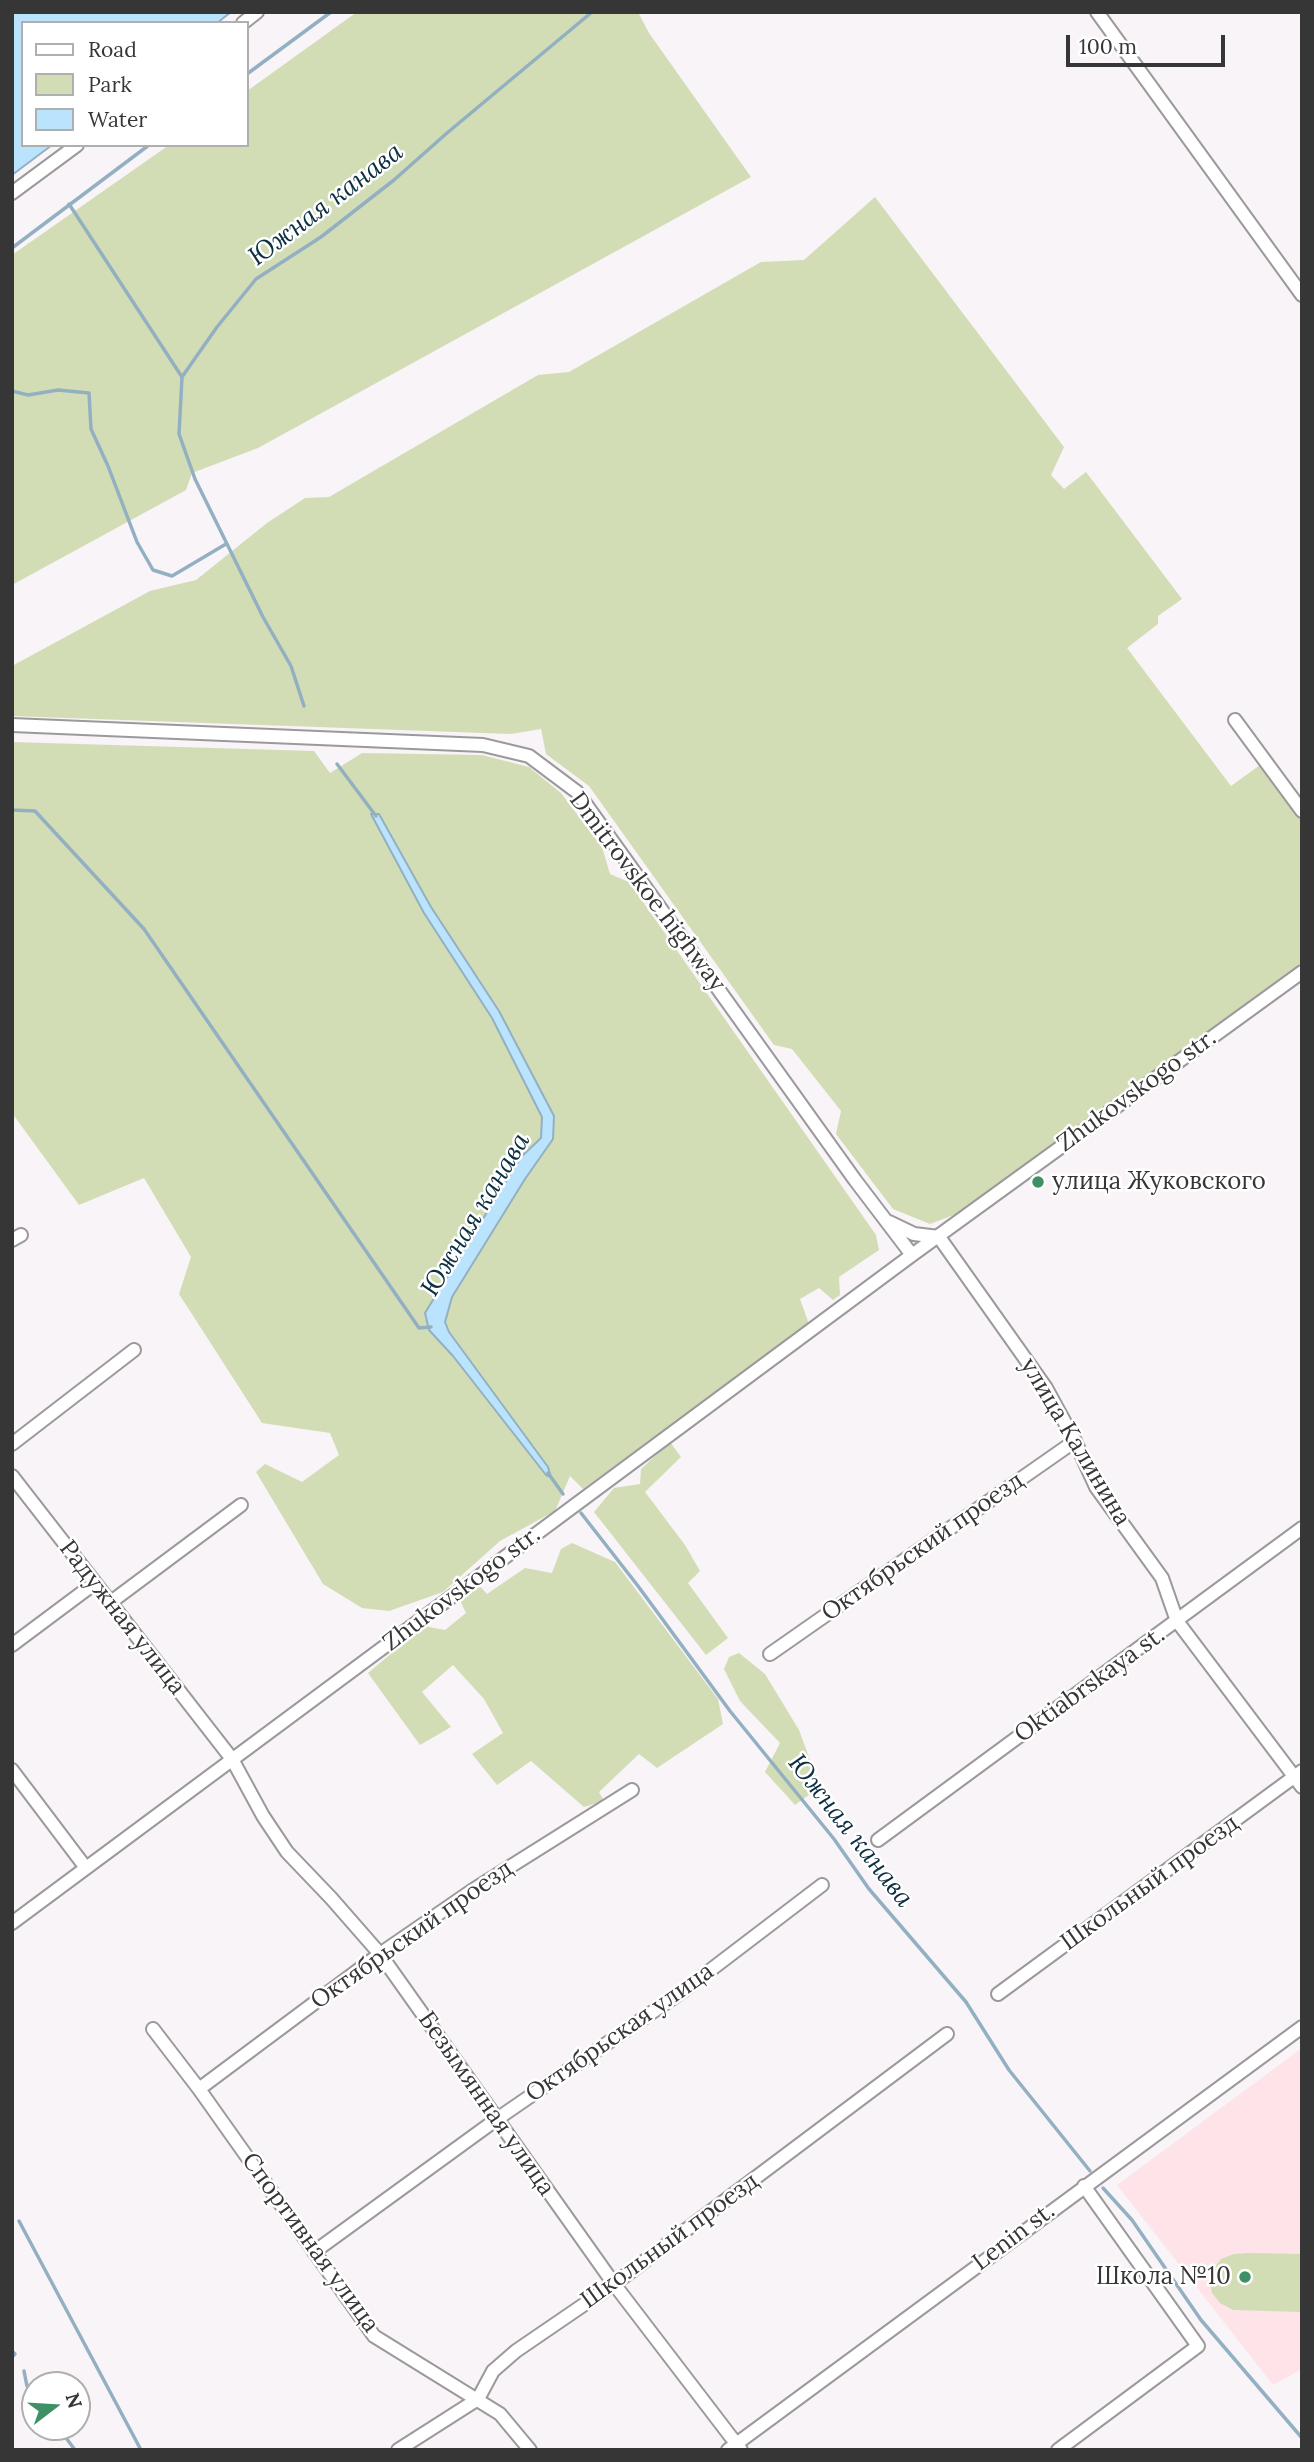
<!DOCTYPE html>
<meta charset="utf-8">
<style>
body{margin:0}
#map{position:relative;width:1314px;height:2462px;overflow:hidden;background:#f8f4f8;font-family:Lora,serif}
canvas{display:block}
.frame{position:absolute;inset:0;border:14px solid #373637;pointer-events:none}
.legend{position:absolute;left:21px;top:21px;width:228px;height:126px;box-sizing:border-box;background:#fff;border:2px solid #afafaf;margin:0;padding:9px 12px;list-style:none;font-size:21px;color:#373637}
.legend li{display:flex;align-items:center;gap:14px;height:35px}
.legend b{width:35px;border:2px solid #afafaf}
.north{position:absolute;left:21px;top:2371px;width:70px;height:70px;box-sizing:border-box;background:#fff;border:2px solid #afafaf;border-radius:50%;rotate:73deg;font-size:19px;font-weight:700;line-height:28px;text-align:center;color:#373637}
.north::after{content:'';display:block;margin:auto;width:24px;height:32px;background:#3d9164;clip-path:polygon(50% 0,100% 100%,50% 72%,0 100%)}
.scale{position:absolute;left:1066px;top:35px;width:159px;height:32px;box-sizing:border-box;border:4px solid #373637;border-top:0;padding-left:9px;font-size:21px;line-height:24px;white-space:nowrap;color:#373637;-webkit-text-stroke:5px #fff;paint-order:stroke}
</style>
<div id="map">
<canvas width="1314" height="2462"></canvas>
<div class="frame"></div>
<ul class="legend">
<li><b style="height:9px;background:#fff"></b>Road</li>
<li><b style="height:19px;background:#d3ddb5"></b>Park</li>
<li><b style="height:19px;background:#bae4fe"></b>Water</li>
</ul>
<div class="north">N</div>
<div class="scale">100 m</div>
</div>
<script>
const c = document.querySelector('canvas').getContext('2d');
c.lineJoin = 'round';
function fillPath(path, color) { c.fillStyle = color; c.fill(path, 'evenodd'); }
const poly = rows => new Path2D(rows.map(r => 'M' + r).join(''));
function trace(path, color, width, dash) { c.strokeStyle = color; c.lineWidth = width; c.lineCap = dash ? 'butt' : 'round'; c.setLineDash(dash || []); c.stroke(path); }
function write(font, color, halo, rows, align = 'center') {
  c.font = font + ' Lora,serif'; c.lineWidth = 5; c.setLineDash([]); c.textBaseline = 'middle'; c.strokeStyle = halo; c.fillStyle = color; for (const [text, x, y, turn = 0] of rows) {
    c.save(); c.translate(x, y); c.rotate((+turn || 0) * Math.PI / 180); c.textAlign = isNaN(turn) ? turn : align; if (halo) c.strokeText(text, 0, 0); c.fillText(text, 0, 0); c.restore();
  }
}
const education = poly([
 [1302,2048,1302,2369,1273,2385,1117,2185]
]);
const green = poly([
 [357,12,638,12,649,33,751,177,258,448,192,473,186,490,12,585,12,255,169,145,247,145,247,91],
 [875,197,1064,447,1051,475,1064,489,1086,472,1182,599,1158,616,1158,624,1127,648,1231,786,1260,765,1302,819,1302,963,956,1214,930,1224,893,1209,836,1134,841,1111,792,1049,774,1045,589,786,546,754,541,729,511,734,12,716,12,666,150,591,196,580,267,523,305,498,329,497,538,375,569,372,761,262,804,260],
 [12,742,314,751,330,773,362,753,482,755,529,767,561,793,602,847,610,874,629,882,876,1235,879,1250,839,1277,840,1295,833,1300,819,1288,800,1299,809,1324,583,1489,570,1476,555,1511,500,1541,443,1592,389,1611,362,1608,323,1584,256,1472,265,1464,302,1482,339,1455,330,1433,262,1423,179,1294,191,1257,144,1178,79,1205,12,1113],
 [670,1442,681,1457,645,1492,685,1545,700,1571,688,1583,728,1638,706,1655,594,1512,614,1488,640,1484,641,1469],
 [572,1543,615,1562,718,1699,723,1724,657,1768,639,1754,599,1792,604,1801,584,1807,531,1761,497,1785,472,1754,503,1733,484,1699,453,1665,422,1692,451,1727,420,1745,368,1673,424,1626,445,1630,466,1613,457,1594,476,1582,487,1594,525,1568,552,1573,561,1549],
 [739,1653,765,1674,799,1730,820,1787,795,1805,765,1772,780,1743,740,1701,724,1669,729,1657],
 [1248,2253,1302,2254,1302,2312,1233,2310,1220,2303,1212,2293,1209,2280,1213,2269,1221,2259,1234,2254]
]);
const water = poly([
 [12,12,231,12,217,23,23,23,23,145,52,145,12,175,12,12],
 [371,814,379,814,431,907,499,1011,554,1116,553,1139,525,1179,452,1297,445,1322,449,1332,548,1467,551,1477,546,1475,453,1356,429,1330,425,1313,521,1157,541,1138,542,1117,492,1018,424,913,371,814]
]);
const stream = poly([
 [247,74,331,12],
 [69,204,182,377],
 [12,248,149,145],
 [12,391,28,395,58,390,89,393,91,429,108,466,137,542,153,570,172,576,226,544],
 [304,706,291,666,263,617,195,479,179,434,182,377,217,327,256,279,321,237,394,180,447,133,592,12],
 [337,764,376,816],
 [12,810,35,811,144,929,419,1328,431,1327],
 [548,1473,563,1494],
 [581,1513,638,1586,730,1711,834,1839,869,1889,966,2002,1009,2070,1090,2171],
 [1103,2188,1132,2220,1201,2320,1302,2438],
 [19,2221,141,2450],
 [12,2351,15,2354,12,2357],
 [24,2371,27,2386,35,2396],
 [58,2427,75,2450]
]);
const minor = poly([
 [1097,12,1302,295],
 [243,23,257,12],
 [12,193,77,145],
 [1235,720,1302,811],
 [12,725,483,745,529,756,577,792,855,1180,912,1255],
 [889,1222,914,1234,939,1237],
 [939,1237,1046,1388,1075,1441,1096,1487,1162,1578,1177,1621,1302,1787],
 [12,1240,21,1235],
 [12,1444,134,1350],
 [12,1476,232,1759,263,1816,287,1852,331,1898,380,1954,614,2284,741,2450],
 [111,1602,241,1505],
 [12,1645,95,1583],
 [770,1654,1075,1441],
 [12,1770,86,1868],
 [878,1840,1302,1528],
 [12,1923,912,1255,1302,972],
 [998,1994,1302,1771],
 [153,2029,199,2089,374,2336,500,2414,530,2450],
 [199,2089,380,1954,473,1890,632,1790],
 [314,2252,497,2119,683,1991,822,1885],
 [398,2450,478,2399,493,2371,516,2351,614,2284,947,2034],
 [728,2450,1302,2027],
 [1058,2450,1198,2346,1084,2186]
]);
const markers = [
 [1038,1182,7,"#3d9164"],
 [1245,2277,7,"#3d9164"]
];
const streetNames = [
 ["Dmitrovskoe highway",647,892,53],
 ["Zhukovskogo str.",1137,1091,-36],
 ["улица Калинина",1075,1442,59],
 ["Октябрьский проезд",923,1547,-35],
 ["Zhukovskogo str.",462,1589,-37],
 ["Радужная улица",122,1618,52],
 ["Oktiabrskaya st.",1090,1685,-36],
 ["Школьный проезд",1150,1883,-36],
 ["Октябрьский проезд",412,1935,-35],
 ["Октябрьская улица",620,2033,-35],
 ["Безымянная улица",486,2104,55],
 ["Lenin st.",1014,2237,-37],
 ["Школьный проезд",670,2241,-36],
 ["Спортивная улица",310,2243,54]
];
const poiNames = [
 ["улица Жуковского",1052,1182],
 ["Школа №10",1231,2277,"right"]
];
const waterNames = [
 ["Южная канава",326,205,-37],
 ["Южная канава",476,1215,-59],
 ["Южная канава",850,1831,52]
];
fillPath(education, '#fee4e9');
fillPath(green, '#d3ddb5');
fillPath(water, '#bae4fe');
trace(water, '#93b0c2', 2);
trace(stream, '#93b0c2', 3.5);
trace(minor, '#9c999c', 16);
trace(minor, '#fff', 12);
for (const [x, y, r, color] of markers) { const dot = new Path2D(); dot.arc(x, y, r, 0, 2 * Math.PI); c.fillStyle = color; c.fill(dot); trace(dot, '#fff', 2.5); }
write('24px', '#373637', '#fff', streetNames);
write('24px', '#373637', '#fff', poiNames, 'left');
write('italic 26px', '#0b2e41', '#fff', waterNames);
</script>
